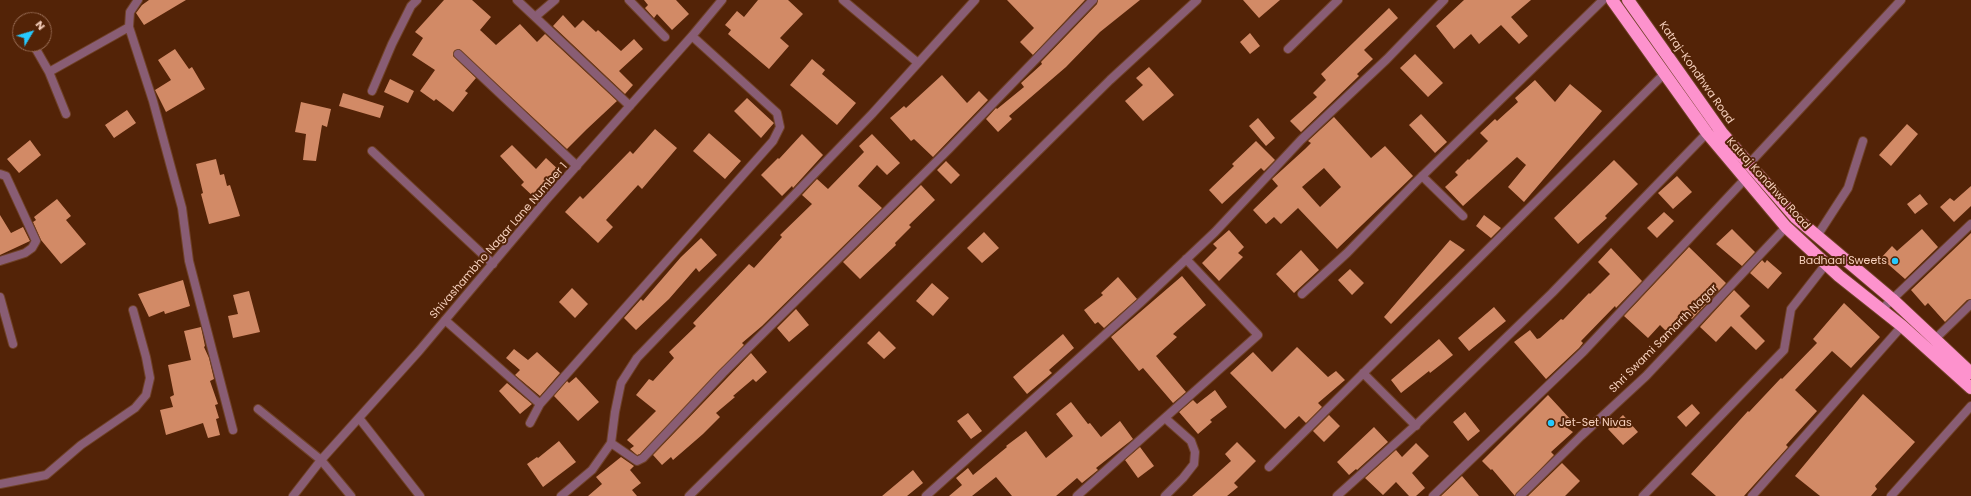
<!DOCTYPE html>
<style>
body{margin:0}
#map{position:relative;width:1971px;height:496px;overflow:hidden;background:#532307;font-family:Poppins,sans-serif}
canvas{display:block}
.north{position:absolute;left:12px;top:12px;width:40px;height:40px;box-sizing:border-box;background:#532307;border:1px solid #946850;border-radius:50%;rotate:52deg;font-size:11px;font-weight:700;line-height:16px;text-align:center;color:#f6d0bd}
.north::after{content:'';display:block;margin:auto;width:14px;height:18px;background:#26c9fe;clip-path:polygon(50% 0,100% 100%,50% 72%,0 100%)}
</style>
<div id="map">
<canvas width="1971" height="496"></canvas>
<div class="north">N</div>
</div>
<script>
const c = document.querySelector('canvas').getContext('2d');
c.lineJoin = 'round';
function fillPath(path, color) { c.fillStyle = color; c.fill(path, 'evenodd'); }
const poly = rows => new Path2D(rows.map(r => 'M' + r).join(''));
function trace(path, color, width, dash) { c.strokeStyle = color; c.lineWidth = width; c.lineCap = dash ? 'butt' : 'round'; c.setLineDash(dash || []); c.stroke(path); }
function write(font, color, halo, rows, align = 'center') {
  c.font = font + ' Poppins,sans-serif'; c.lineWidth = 4; c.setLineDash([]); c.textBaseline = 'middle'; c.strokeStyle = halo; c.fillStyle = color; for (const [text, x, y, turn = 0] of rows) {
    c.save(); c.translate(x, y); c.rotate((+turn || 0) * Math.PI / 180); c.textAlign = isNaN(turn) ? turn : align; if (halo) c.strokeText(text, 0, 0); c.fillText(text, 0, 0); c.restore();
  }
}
const building = poly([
 [149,0,186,0,144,25,136,13,142,5],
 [444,0,472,0,491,17,480,30,496,45,520,24,537,42,545,34,617,101,587,129,567,149,459,49,454,51,453,56,476,78,465,91,468,93,453,112,436,99,434,101,420,91,435,70,412,55,423,38,415,32],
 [644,0,676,0,689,14,672,30,657,14,654,18,645,8,648,5],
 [758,0,788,0,803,14,780,38,789,46,769,69,728,34,731,30,725,25,737,11,744,17],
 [1007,0,1085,0,1033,55,1020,42,1034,28],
 [1098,0,1140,0,1100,32,1066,67,1009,116,1012,119,998,132,986,119,996,108,997,109,1024,87,1021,83,1042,64,1041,62,1097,4],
 [1243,0,1280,0,1259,18],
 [1464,0,1531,0,1511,17,1528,36,1519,44,1501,25,1479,44,1471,34,1454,49,1436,26],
 [1389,8,1398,18,1364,50,1373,59,1357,74,1359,76,1301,132,1290,121,1317,97,1313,93,1326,80,1321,74],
 [563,15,575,28,583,20,596,32,598,30,621,51,634,39,643,49,619,71,633,85,625,94,553,26],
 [1250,33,1260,46,1250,54,1240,42],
 [175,49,189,69,192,67,205,89,166,112,155,90,171,80,158,60],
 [1415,54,1443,83,1428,97,1400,68],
 [812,59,825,70,822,74,856,103,837,125,790,85],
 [1149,67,1174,95,1143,121,1125,101,1143,85,1136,78],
 [942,75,967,103,979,91,988,100,933,157,914,139,911,141,890,118,904,106,906,108],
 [390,79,414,91,408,103,384,92],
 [1535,80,1555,102,1570,84,1602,111,1524,202,1508,187,1526,165,1517,157,1463,206,1445,187,1458,175,1455,172,1468,159,1469,160,1488,141,1480,133,1495,119,1497,121,1518,102,1515,98],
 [343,93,384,106,380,118,339,106],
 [747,98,774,123,761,138,734,111],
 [301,102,331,109,327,127,322,125,316,161,303,160,306,134,295,132],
 [127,110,136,123,114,138,105,125],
 [1421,114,1447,142,1435,153,1409,125],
 [1334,117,1371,158,1385,146,1413,176,1337,249,1298,208,1281,224,1274,217,1266,224,1253,210,1278,186,1272,179,1305,149,1311,143,1308,141],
 [1324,168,1341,187,1320,207,1302,187],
 [1258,118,1275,138,1266,146,1249,126],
 [1907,124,1918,134,1891,166,1879,155],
 [655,129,677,148,642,189,638,185,606,220,613,227,598,243,565,212,580,196,583,199,630,151,633,154],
 [709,133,741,161,725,179,693,151],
 [802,134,823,155,793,188,792,186,782,196,761,175,778,158,779,159],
 [872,134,900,163,887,175,877,165,858,186,882,208,762,326,742,343,744,345,640,454,637,455,630,449,634,446,627,440,656,411,636,395,649,379,653,381,674,358,669,352,696,326,693,323,749,264,754,268,782,237,780,235,812,204,802,195,817,179,828,189,864,152,859,146],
 [30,140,41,155,19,173,7,159],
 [1256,141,1275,160,1264,171,1261,168,1222,204,1209,190,1234,166,1232,164],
 [512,145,536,169,546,158,561,172,536,199,521,185,524,182,500,156],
 [216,159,220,175,224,174,227,186,230,185,240,216,209,224,201,194,203,193,196,164],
 [1614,160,1638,184,1605,216,1607,218,1578,244,1554,218],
 [946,161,960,175,951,184,937,170],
 [1677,176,1692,192,1673,209,1658,193],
 [921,185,935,200,909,225,911,227,895,243,896,245,860,279,843,262],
 [1971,186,1971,206,1954,222,1940,207,1950,198,1954,201],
 [1920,194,1928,204,1915,214,1907,204],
 [57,199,71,216,66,220,86,244,61,264,41,240,33,222,36,220,34,217],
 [1664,212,1674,221,1657,238,1647,228],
 [0,215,11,233,23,227,30,241,0,255],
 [1484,215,1501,228,1491,238,1476,226],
 [1732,229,1755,252,1742,266,1716,244],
 [1922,229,1938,247,1905,279,1881,258,1892,246,1897,251],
 [1229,230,1244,247,1238,253,1243,257,1219,281,1202,263,1217,248,1213,244],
 [984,232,999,248,982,263,967,248],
 [1971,233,1971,299,1967,300,1945,322,1928,303,1925,306,1911,290],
 [701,238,717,255,699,272,696,268,669,299,636,330,624,318,641,299,643,301,681,257],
 [1450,240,1465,250,1391,324,1384,317],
 [1689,247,1726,283,1692,319,1690,317,1685,321,1671,336,1660,325,1648,338,1624,316],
 [1611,248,1642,281,1616,308,1615,306,1581,341,1583,343,1579,348,1546,379,1514,342,1530,330,1537,339,1540,338,1561,319,1563,320,1589,293,1590,294,1610,274,1598,262],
 [1301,250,1319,270,1294,293,1276,274],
 [1762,260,1765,263,1767,260,1782,273,1768,289,1750,273],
 [1350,269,1364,283,1352,295,1338,280],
 [1182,276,1206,305,1173,334,1177,337,1156,356,1186,392,1173,403,1143,368,1139,371,1111,337],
 [1118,277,1137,299,1104,328,1098,322,1095,324,1084,310,1103,295,1101,293],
 [183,280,190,306,165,314,164,311,149,317,138,294],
 [932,283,949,298,933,316,916,301],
 [572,288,588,304,575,318,559,302],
 [1734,290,1750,306,1740,316,1765,341,1756,350,1731,326,1716,342,1700,327],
 [249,291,260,332,233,338,228,316,238,314,233,295],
 [1844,303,1880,337,1851,368,1832,351,1795,390,1817,411,1786,445,1788,447,1744,496,1716,496,1691,474,1748,411,1749,412,1781,378,1782,379,1817,343,1813,339],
 [1494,307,1506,321,1469,351,1458,338],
 [796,309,809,325,789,342,777,328],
 [201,327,205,346,204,347,209,358,214,379,210,381,218,404,215,405,219,418,216,419,220,435,208,438,203,423,166,435,160,410,173,407,170,397,174,395,168,365,191,360,184,331],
 [879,331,896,348,884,359,867,343],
 [1063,334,1074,348,1049,370,1052,373,1027,394,1013,377],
 [1439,339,1453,355,1430,373,1429,371,1401,393,1391,380],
 [1297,347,1328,377,1336,371,1345,380,1318,403,1322,407,1306,423,1299,416,1285,429,1230,373,1253,352,1272,372],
 [514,349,528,360,537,352,560,373,540,396,515,375,520,370,506,358],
 [751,353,767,372,756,382,753,379,733,396,735,397,716,413,720,417,703,434,673,460,671,457,662,465,653,455],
 [576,377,599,402,578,421,554,396,567,381,569,383],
 [507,383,532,404,520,414,499,391],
 [1215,390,1227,407,1210,420,1212,422,1198,434,1179,412,1193,400,1197,404],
 [1863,394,1915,442,1875,486,1877,489,1871,496,1820,496,1795,476],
 [1548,395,1572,421,1566,427,1573,432,1551,452,1554,455,1515,496,1492,469,1491,470,1482,461],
 [1071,402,1088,424,1090,423,1101,437,1120,421,1133,439,1096,468,1098,470,1082,483,1077,478,1056,496,1012,496,996,477,972,496,949,496,962,485,956,478,968,468,973,475,1007,447,1006,446,1026,431,1046,458,1073,436,1056,414],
 [1692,404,1700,413,1686,427,1677,417],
 [1465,412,1480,431,1468,441,1453,422],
 [968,413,982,431,971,439,957,421],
 [1329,415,1340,426,1324,442,1313,431],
 [1623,415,1638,432,1623,445,1608,429],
 [1374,427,1388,442,1357,470,1356,469,1349,475,1337,462],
 [559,441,576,462,543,487,527,464,537,457,538,458],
 [1237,442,1256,461,1234,483,1238,487,1227,496,1192,496,1231,461,1225,454],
 [1416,443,1429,456,1412,473,1425,488,1416,496,1409,496,1396,482,1383,495,1365,478,1396,450,1402,457],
 [1140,447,1154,466,1138,478,1125,460],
 [621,457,634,466,630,470,641,483,632,490,637,496,588,496,602,484,596,477],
 [1562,463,1580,481,1565,496,1528,496],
 [913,470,923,483,907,496,882,496],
 [1462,476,1479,496,1441,496]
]);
const street = poly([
 [138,0,130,12,129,27,153,101,182,208,189,261,233,430],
 [517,0,630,106],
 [629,0,665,37],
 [843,0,918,63],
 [535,17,555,0],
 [33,44,49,72,66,114],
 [1288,49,1338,0],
 [458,54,577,166],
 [49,72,129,27],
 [372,91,392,44,411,6,417,0],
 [372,151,493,264],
 [1748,165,1901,0],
 [0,174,6,176,36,241,32,248,25,253,0,261],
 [1422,176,1463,216],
 [1817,236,1848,188,1863,141],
 [1302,294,1347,253,1415,183,1603,0],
 [0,297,13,344],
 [1881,310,1971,224],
 [445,320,540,404],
 [1934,340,1971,304],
 [1363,373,1416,426],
 [258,409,321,460,351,496],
 [359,418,420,496],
 [530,423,540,404,773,141,780,127,777,113,692,36],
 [611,443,637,461,643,458,723,373,949,149,1093,0],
 [1269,467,1664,74],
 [0,484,46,475,81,445,135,408,146,395,150,378,146,357,133,310],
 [293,496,321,460,419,351,547,199,692,36,722,0],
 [561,496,592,470,611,443,615,412,621,383,637,358,872,114,975,0],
 [689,496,1110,80,1197,0],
 [926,496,1140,303,1215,232,1301,140,1387,59,1444,0],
 [1077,496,1258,335,1186,259],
 [1165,496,1183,478,1194,464,1195,452,1191,441,1165,418],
 [1337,496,1418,423,1552,293,1707,133],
 [1433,496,1583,352,1745,179],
 [1520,496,1581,436,1646,376,1786,227],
 [1643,496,1784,350,1791,309,1826,264],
 [1752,496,1902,326],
 [1891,496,1971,406]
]);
const highway = poly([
 [1612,0,1707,133,1786,227,1839,276,1902,326,1971,388],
 [1628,0,1722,133,1796,218,1892,299,1971,373]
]);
const markers = [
 [1895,261,4,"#26c9fe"],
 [1551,423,4,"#26c9fe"]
];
const streetNames = [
 ["Katraj-Kondhwa Road",1696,73,55],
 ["Katraj Kondhwa Road",1768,184,48],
 ["Shivashambho Nagar Lane Number 1",499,241,-49],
 ["Shri Swami Samarth Nagar",1664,339,-45]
];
const poiNames = [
 ["Badhaai Sweets",1887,261],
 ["Jet-Set Nivas",1559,423,"left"]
];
fillPath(building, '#d28a66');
trace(street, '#704228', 10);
trace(highway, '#704228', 14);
trace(street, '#895d74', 8);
trace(highway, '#fd92cd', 12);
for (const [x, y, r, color] of markers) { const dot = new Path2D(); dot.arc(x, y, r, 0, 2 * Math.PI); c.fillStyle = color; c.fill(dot); trace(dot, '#532307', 1.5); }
write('11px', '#f6d0bd', '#532307', streetNames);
write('11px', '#f6d0bd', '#532307', poiNames, 'right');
</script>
